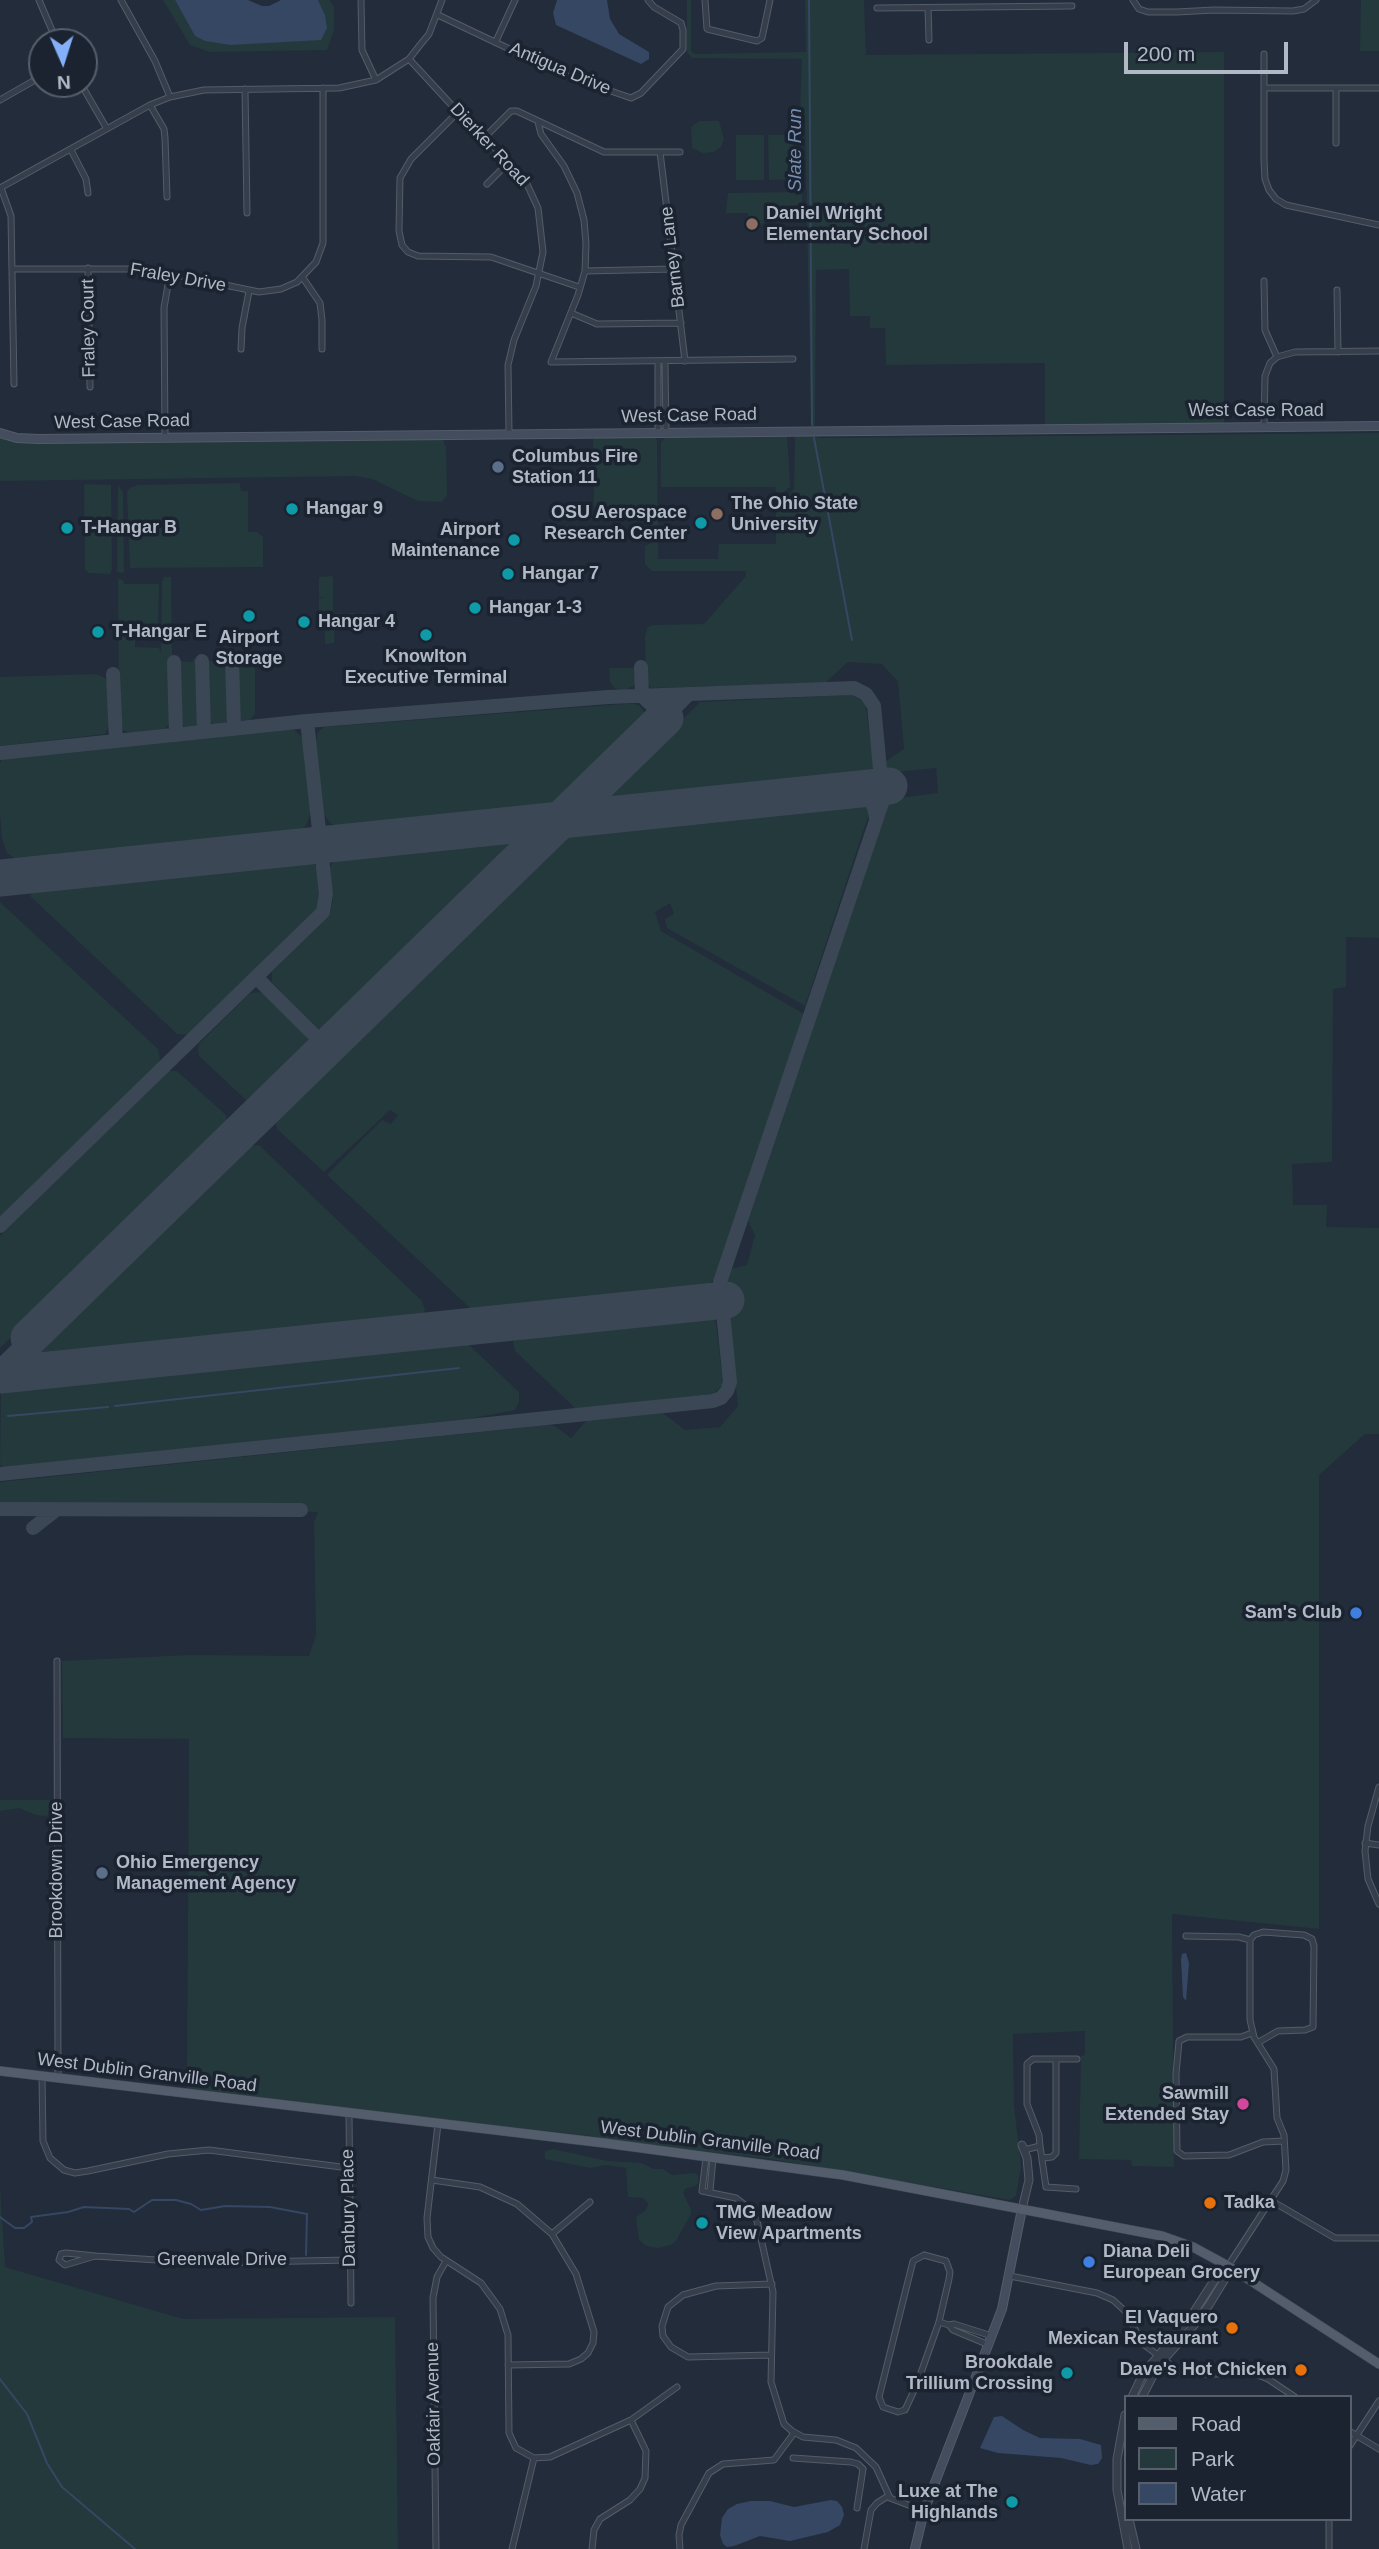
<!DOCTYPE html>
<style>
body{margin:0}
#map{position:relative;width:1379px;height:2549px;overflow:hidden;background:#222c3b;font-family:Helvetica,sans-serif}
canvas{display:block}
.legend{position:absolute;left:1124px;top:2395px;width:228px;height:126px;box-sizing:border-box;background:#1b2330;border:2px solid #575f6c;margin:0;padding:9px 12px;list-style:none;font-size:21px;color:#b1b9c7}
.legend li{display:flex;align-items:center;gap:14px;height:35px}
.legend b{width:35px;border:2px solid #575f6c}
.north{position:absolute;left:28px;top:28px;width:70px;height:70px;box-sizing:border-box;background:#1b2330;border:2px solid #575f6c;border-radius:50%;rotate:177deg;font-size:19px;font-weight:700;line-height:28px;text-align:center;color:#b1b9c7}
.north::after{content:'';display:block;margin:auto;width:24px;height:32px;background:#84aff9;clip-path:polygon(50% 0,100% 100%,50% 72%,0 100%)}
.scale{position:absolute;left:1124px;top:42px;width:164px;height:32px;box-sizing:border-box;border:4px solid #b1b9c7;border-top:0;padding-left:9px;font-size:21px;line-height:24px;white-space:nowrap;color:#b1b9c7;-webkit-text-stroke:5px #1b2330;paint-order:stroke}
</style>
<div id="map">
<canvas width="1379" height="2549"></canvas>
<ul class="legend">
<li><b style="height:9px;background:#535d6b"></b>Road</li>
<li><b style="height:19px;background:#24393c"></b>Park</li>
<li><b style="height:19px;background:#354763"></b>Water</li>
</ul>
<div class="north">N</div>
<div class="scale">200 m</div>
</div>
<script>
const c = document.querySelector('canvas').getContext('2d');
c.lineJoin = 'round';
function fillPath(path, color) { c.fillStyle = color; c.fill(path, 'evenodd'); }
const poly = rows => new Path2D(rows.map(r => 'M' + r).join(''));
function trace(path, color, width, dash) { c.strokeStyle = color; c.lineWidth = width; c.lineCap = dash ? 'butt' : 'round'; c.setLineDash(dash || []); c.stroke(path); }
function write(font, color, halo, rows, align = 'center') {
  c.font = font + ' Helvetica,sans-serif'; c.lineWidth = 7; c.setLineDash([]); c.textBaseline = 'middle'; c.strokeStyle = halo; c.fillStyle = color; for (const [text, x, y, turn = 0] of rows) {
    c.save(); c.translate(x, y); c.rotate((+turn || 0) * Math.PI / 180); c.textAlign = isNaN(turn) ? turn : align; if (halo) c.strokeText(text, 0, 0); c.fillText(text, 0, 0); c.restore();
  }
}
const green = poly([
 [163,0,175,0,195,36,205,41,230,45,325,15,318,0,329,0,334,6,334,30,327,50,210,52,190,45],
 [687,0,691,0,691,51,695,54,806,52,805,0,864,0,866,55,1224,52,1224,424,1045,426,1045,363,886,365,885,328,870,328,870,316,850,316,849,269,816,270,815,426,811,427,805,115,800,114,802,59,692,58,687,52],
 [1361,0,1379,0,1379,51,1360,51],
 [699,121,719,121,724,139,721,147,714,152,703,153,692,148,691,127],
 [736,135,764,135,764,180,736,180],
 [768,135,796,135,796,179,769,180],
 [800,192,802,194,803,218,768,218,761,226,760,224,750,224,748,213,726,213,728,193],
 [1379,433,1379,938,1346,937,1346,987,1333,989,1332,1162,1292,1164,1293,1205,1327,1205,1326,1227,1379,1228,1379,1434,1365,1434,1319,1475,1319,1929,1172,1914,1174,2167,1132,2166,1131,2160,1079,2159,1081,2056,1085,2055,1085,2031,1013,2034,1014,2105,1021,2167,1016,2196,1010,2200,771,2159,605,2140,592,2136,187,2091,189,1739,63,1738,62,1661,189,1655,309,1656,316,1635,314,1522,318,1512,0,1508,0,1482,548,1425,555,1426,571,1438,587,1420,663,1413,685,1430,720,1427,738,1406,725,1287,731,1269,747,1265,755,1235,748,1221,890,799,938,793,936,768,887,773,886,761,904,749,898,682,882,664,848,662,825,683,651,688,646,681,645,636,648,627,653,625,704,624,746,576,746,571,652,571,645,564,645,546,658,540,658,559,718,559,719,544,776,544,776,498,788,496,794,489,795,437,799,434,809,434,819,438],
 [653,435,657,440,658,531,654,537,645,541,644,507,594,507,593,436],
 [787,435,790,481,790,487,784,492,776,492,775,487,661,487,661,442,667,436],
 [0,437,18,442,46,443,442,438,446,447,447,495,442,502,418,501,372,479,356,476,0,481],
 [240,483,241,491,248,491,248,532,257,532,263,537,263,567,130,568,127,492,130,488,138,485],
 [86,484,111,485,112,569,110,574,88,573,85,569,84,486],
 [118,485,123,492,124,567,124,572,121,573,117,572],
 [333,576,333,613,377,613,377,629,370,629,370,618,358,618,357,621,335,621,334,643,325,644,325,631,327,630,327,615,329,614,319,613,319,598,327,597,319,597,319,577],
 [164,577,171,577,173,720,164,729,130,733,123,730,119,719,118,579,123,580,124,584,159,584,158,625,149,625,148,631,135,631,135,647,159,648,161,652,162,582],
 [237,652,244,652,244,656,255,656,255,714,249,721,241,720,237,713,235,655],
 [193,658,200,660,200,720,196,726,187,727,181,725,178,720,177,664,178,661,193,662],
 [221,658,229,658,230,716,226,722,213,724,206,717,205,661,221,661],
 [609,668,637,668,637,680,634,686,623,691,614,688,610,682],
 [96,674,105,678,110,685,111,722,105,734,0,746,0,677],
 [852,695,865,702,874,767,866,776,608,802,606,795,700,702],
 [623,704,635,704,640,706,645,713,644,722,560,804,551,808,343,830,330,823,324,814,316,742,318,732,324,727],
 [277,730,294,730,301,736,303,742,311,811,306,826,294,835,21,863,7,853,2,839,0,816,0,763,2,759],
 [861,801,870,811,805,1006,667,928,665,919,674,914,670,903,655,912,661,931,804,1014,715,1279,701,1290,481,1312,471,1309,327,1175,382,1120,391,1124,398,1115,390,1110,324,1172,277,1129,275,1117,565,833],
 [515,837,516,847,327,1029,316,1029,272,982,272,972,330,913,333,899,330,868,335,856],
 [307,859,313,862,317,868,320,896,318,909,188,1035,177,1034,30,896,34,889],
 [0,902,158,1049,160,1058,159,1064,0,1219],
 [262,992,307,1038,309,1044,306,1052,258,1099,246,1100,199,1056,198,1049,199,1044,250,993],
 [168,1071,177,1071,226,1115,227,1127,0,1348,0,1236],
 [259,1145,422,1301,425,1310,421,1317,37,1356,36,1349,242,1146],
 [709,1315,716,1322,723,1384,713,1394,576,1409,515,1351,513,1342,519,1335],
 [457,1340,467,1343,519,1392,519,1402,515,1410,469,1419,5,1467,0,1465,1,1387],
 [0,1800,49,1800,53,1805,53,1811,47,1816,36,1815,19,1808,0,1811],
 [553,2149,608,2161,642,2163,653,2169,663,2169,672,2175,695,2173,698,2176,698,2183,695,2186,685,2189,683,2193,691,2209,691,2214,676,2241,671,2245,658,2248,646,2246,639,2240,636,2217,646,2210,648,2203,643,2198,628,2197,626,2168,606,2165,590,2168,545,2159,545,2151],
 [0,2187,5,2267,183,2319,395,2317,398,2549,0,2549]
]);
const water = poly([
 [175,0,248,0,262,6,269,6,281,0,318,0,325,15,327,28,321,40,230,45,205,41,195,36],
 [557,0,607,0,610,19,619,34,649,52,649,59,641,64,556,25,553,13],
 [1186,1953,1189,1963,1186,2001,1183,1997,1181,1960,1182,1954],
 [1002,2416,1023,2430,1040,2438,1080,2439,1101,2445,1102,2458,1098,2464,1091,2465,1061,2458,998,2453,980,2448,994,2417],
 [831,2500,837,2501,842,2507,844,2515,840,2525,828,2532,790,2541,760,2536,734,2546,727,2547,723,2544,720,2535,722,2518,728,2509,737,2504,751,2501,770,2501,794,2507]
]);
const stream = poly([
 [809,0,812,425],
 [814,438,852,640],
 [115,1406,459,1368],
 [8,1416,108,1407],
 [0,2217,15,2228,24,2228,32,2222,31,2217,68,2212,84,2207,129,2209,134,2212,152,2200,176,2200,191,2204,201,2210,225,2206,270,2207,307,2214,306,2255],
 [0,2379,27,2414,47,2463,62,2487,135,2549]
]);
const taxiway = poly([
 [232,658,234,729],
 [202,661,204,732],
 [174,662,176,735],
 [641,667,642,696,665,718,689,694],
 [113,674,116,741],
 [0,753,307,721,608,697,854,688,866,694,874,706,883,800,720,1282,730,1382,727,1391,721,1398,713,1401,0,1474],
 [863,789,874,807,876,818],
 [0,875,0,878],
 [256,977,327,1048],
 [0,1226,323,912,326,894,307,721],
 [0,1366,29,1338],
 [0,1509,301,1510],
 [33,1528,56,1510]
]);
const runway = poly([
 [0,878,889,786],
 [29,1338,665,718],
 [0,1375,726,1300]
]);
const minor = poly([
 [39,0,57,42],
 [121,0,155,61,170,97],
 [361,0,362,50,376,80],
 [705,0,707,29,757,41,762,38,770,0],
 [1133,0,1139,9,1148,12,1177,12,1214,10,1293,11,1304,9,1316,0],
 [877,8,1072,6],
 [928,8,929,40],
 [438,15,562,74,631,98,641,93,683,49,683,30,681,23,654,7,648,0],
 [496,41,515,0],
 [1264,54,1264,161,1265,179,1269,190,1276,199,1286,205,1379,225],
 [409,59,458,112,509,162,526,182,538,208,543,252,536,286,514,340,508,365,509,433],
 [81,84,107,129],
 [1264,88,1379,88],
 [1336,88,1336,143],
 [245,89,247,213],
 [0,100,42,76],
 [150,105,164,129,165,138,167,197],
 [458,112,411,159,400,178,399,231,402,245,408,252,418,256,491,257,579,287],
 [538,122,541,134,564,166,577,193,584,220,586,244,585,271,578,295,551,362,793,359],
 [484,138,511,111,517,111,604,152,680,152],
 [71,150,86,179,88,193],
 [660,152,685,361],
 [487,184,509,162],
 [0,188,150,105,170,97,204,90,339,88,376,80,409,59,420,45,429,34,442,0],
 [1,188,11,216,14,384],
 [88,268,90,387],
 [12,269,147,269,259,292,281,289,297,282,316,262,323,243,323,88],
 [585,271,674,269],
 [303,278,320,303,322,320,322,349],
 [1264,281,1265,330,1277,357],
 [1337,290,1338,352],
 [571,313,597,324,681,323],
 [241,349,242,328,249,291],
 [665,362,666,432],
 [1264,426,1265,376,1270,363,1277,357,1295,352,1379,351],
 [658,432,658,362],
 [165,437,164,308,170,273],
 [57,1661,58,2078],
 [1379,1787,1368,1826,1365,1851,1368,1879,1379,1904],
 [1365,1843,1379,1845],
 [1186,1936,1239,1937,1250,1940,1254,1935,1263,1932,1304,1935,1312,1939,1314,1946,1313,2027,1305,2030,1278,2031,1259,2042],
 [1252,2033,1241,2037,1187,2037,1179,2041,1176,2074,1177,2151,1184,2156,1229,2155,1263,2142,1284,2141],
 [42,2076,43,2141,50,2158,64,2170,75,2173,88,2171,168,2154,209,2150,349,2168],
 [349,2113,351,2303],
 [438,2124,427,2218,428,2237,433,2248,441,2257,481,2283,500,2309,508,2335,509,2433,516,2448,534,2458,550,2457,631,2420,677,2387],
 [1040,2146,1039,2135,1027,2104,1027,2064,1033,2059,1077,2059],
 [1024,2150,1040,2146,1046,2187,1076,2189],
 [706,2158,702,2191,736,2198,749,2208,757,2221,773,2292,771,2382,784,2424,792,2431,803,2437,836,2440,856,2448,876,2467,890,2498,924,2511],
 [1043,2158,1052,2157,1056,2153,1056,2059],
 [432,2180,480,2187,517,2204,552,2234,576,2274,594,2332,593,2343,588,2353,581,2359,569,2364,508,2365],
 [710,2191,713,2158],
 [1270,2200,1335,2238,1379,2238],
 [552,2234,590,2202],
 [924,2255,946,2261,950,2272,949,2279,939,2322,917,2384,905,2410,898,2412,883,2407,879,2397,913,2261,924,2255],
 [95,2256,66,2253,61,2254,59,2260,65,2265,95,2256,203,2263,350,2260],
 [1228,2266,1283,2181,1286,2170,1284,2135,1277,2118,1274,2069,1254,2037,1250,2020,1250,1940],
 [1010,2276,1097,2293,1113,2300,1125,2311,1143,2344,1179,2371,1195,2374,1255,2374,1268,2379,1295,2397],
 [939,2322,949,2325,954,2324,992,2336],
 [949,2325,953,2330,989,2345],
 [771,2355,688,2357,671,2347,663,2336,662,2326,668,2307,683,2295,716,2286,772,2284],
 [1349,2431,1379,2449],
 [1349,2447,1379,2401],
 [793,2458,851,2462,858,2464,863,2469],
 [857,2508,863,2469],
 [1329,2519,1329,2549],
 [436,2549,433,2298,437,2277,446,2261],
 [512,2549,534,2458],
 [592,2549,594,2530,600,2519,630,2500,640,2489,645,2478,646,2451,631,2420],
 [680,2549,679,2535,681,2525,709,2473,723,2464,774,2460,794,2433],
 [864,2549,871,2510,877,2503,888,2496]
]);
const tertiary = poly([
 [1022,2145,1027,2158,1029,2180,1022,2209],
 [1132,2397,1143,2374,1190,2318,1219,2273,1228,2266],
 [1142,2397,1158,2366,1191,2329,1209,2305,1225,2279,1228,2266],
 [1125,2415,1117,2459,1117,2490,1128,2549],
 [1129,2519,1136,2549]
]);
const secondary = poly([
 [0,433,17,438,38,439,1379,426],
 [915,2549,924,2511,1002,2309,1022,2209]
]);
const primary = poly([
 [0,2071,604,2143,843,2175,1162,2236,1193,2247,1228,2266,1379,2364]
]);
const markers = [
 [752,224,7,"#8d6e63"],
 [498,467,7,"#5c6f8a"],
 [292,509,7,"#0f9aa8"],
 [717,514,7,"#8d6e63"],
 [701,523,7,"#0f9aa8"],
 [67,528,7,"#0f9aa8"],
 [514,540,7,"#0f9aa8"],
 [508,574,7,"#0f9aa8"],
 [475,608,7,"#0f9aa8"],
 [249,616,7,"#0f9aa8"],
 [304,622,7,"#0f9aa8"],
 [98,632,7,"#0f9aa8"],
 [426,635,7,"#0f9aa8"],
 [1356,1613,7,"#3f7fe0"],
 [102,1873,7,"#5c6f8a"],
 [1243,2104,7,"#d1479c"],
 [1210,2203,7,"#e8710a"],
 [702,2223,7,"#0f9aa8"],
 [1089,2262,7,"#3f7fe0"],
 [1232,2328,7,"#e8710a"],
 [1301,2370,7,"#e8710a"],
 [1067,2373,7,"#0f9aa8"],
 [1012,2502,7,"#0f9aa8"]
];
const streetNames = [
 ["Antigua Drive",560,69,23],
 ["Dierker Road",489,145,47],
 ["Barney Lane",673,257,-97],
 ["Fraley Drive",178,278,10],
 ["Fraley Court",89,328,-91],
 ["West Case Road",1256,411],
 ["West Case Road",689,416,-1],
 ["West Case Road",122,422,-1],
 ["Brookdown Drive",57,1870,-90],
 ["West Dublin Granville Road",147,2073,7],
 ["West Dublin Granville Road",710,2141,7],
 ["Danbury Place",349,2208,-91],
 ["Greenvale Drive",222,2260],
 ["Oakfair Avenue",434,2404,-91]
];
const poiNames = [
 ["Daniel Wright",766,214],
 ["Elementary School",766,235],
 ["Columbus Fire",512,457],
 ["Station 11",512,478],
 ["The Ohio State",731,504],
 ["University",731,525],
 ["Hangar 9",306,509],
 ["OSU Aerospace",687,513,"right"],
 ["Research Center",687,534,"right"],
 ["T-Hangar B",81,528],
 ["Airport",500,530,"right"],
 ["Maintenance",500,551,"right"],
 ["Hangar 7",522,574],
 ["Hangar 1-3",489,608],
 ["Hangar 4",318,622],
 ["T-Hangar E",112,632],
 ["Airport",249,638,"center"],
 ["Storage",249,659,"center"],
 ["Knowlton",426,657,"center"],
 ["Executive Terminal",426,678,"center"],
 ["Sam's Club",1342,1613,"right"],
 ["Ohio Emergency",116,1863],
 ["Management Agency",116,1884],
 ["Sawmill",1229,2094,"right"],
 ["Extended Stay",1229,2115,"right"],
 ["Tadka",1224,2203],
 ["TMG Meadow",716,2213],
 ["View Apartments",716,2234],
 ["Diana Deli",1103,2252],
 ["European Grocery",1103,2273],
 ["El Vaquero",1218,2318,"right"],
 ["Mexican Restaurant",1218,2339,"right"],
 ["Brookdale",1053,2363,"right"],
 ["Trillium Crossing",1053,2384,"right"],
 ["Dave's Hot Chicken",1287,2370,"right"],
 ["Luxe at The",998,2492,"right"],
 ["Highlands",998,2513,"right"]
];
const waterNames = [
 ["Slate Run",796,150,-90]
];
fillPath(green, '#24393c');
fillPath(water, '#354763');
trace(stream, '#354763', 2);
trace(taxiway, '#3c4756', 14);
trace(runway, '#3c4756', 37);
trace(minor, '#545c69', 7);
trace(tertiary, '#545c69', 9);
trace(secondary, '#545c69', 10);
trace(primary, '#3f4754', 10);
trace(minor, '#363e4b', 5);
trace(tertiary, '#363e4b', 7);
trace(secondary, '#434d5e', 8);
trace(primary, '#535d6b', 9);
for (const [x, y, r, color] of markers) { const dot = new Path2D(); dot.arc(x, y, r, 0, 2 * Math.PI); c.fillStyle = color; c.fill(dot); trace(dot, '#1b2330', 2.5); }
write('18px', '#b1b9c7', '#1b2330', streetNames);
write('bold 18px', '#b1b9c7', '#1b2330', poiNames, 'left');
write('italic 19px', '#788eb0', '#1b2330', waterNames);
</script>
